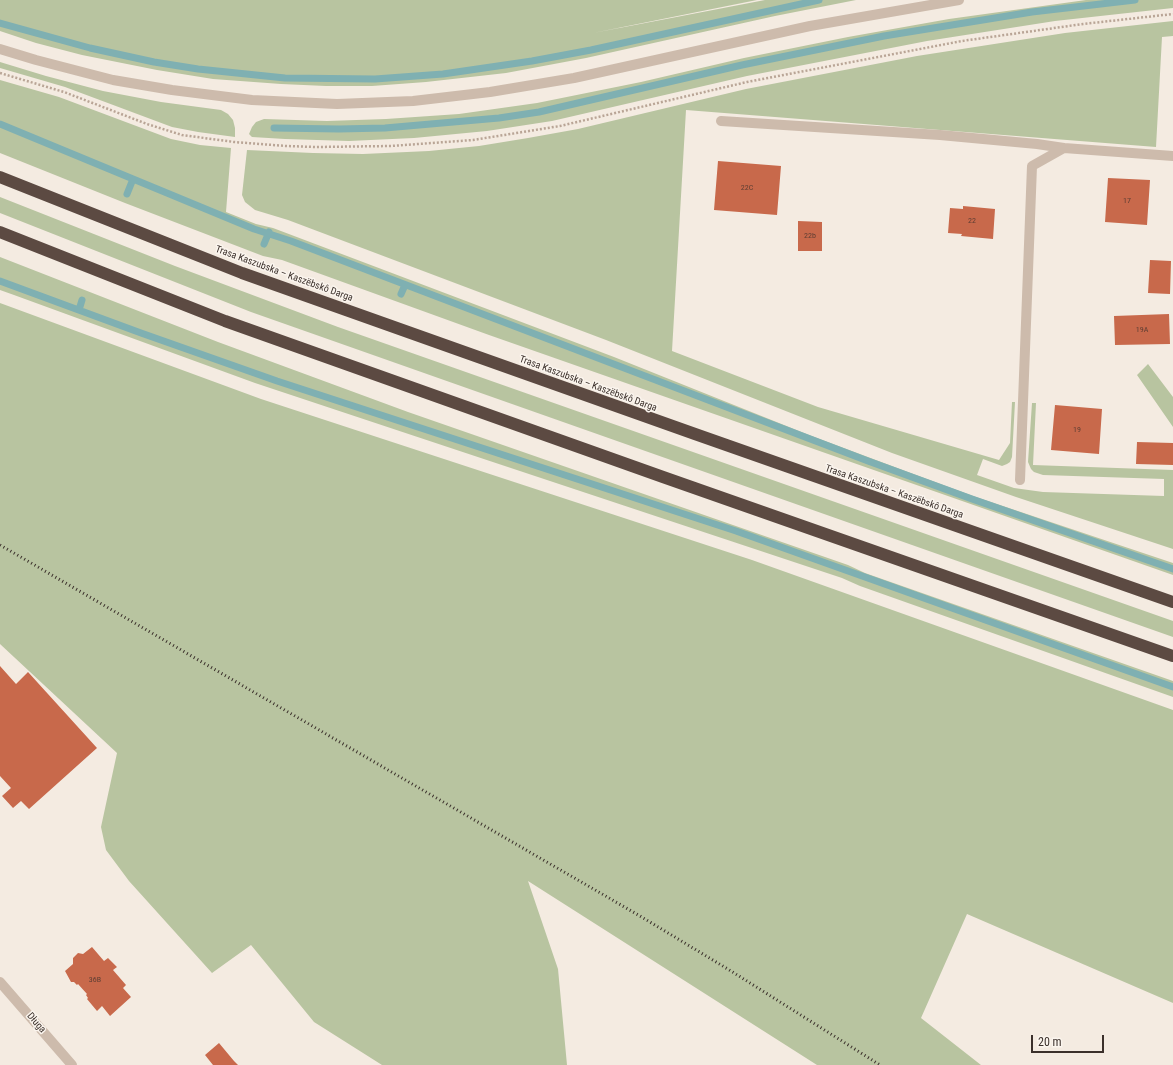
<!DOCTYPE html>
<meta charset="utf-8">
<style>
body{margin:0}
#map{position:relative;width:1173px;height:1065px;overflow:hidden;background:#f4ebe1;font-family:"Roboto Condensed",sans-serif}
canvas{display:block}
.scale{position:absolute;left:1031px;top:1035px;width:73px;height:18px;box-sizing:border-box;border:2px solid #3b302b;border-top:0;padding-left:5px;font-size:12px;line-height:14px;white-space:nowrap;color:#3b302b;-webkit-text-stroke:3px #fbf5ee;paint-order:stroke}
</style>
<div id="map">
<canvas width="1173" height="1065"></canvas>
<div class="scale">20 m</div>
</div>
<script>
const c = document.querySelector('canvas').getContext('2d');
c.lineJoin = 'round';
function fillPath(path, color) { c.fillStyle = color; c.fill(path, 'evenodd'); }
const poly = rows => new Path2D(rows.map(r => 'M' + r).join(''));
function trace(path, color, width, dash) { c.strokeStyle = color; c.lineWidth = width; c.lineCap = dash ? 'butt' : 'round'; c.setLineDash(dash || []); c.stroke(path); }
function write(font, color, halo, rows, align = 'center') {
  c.font = font + ' "Roboto Condensed",sans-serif'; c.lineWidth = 3; c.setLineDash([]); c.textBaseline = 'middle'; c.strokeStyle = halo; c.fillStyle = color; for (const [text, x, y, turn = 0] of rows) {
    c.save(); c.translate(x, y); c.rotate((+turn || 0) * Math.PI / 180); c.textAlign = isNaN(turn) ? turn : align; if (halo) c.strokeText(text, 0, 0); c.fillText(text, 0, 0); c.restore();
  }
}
const green = poly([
 [0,0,757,0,593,33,765,0,856,0,775,16,586,58,506,73,426,82,372,86,326,86,281,84,213,79,157,70,82,55,36,43,0,31],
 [1086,0,1173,0,1173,8,1055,21,927,41,747,76,552,121,487,131,414,138,349,141,285,139,252,137,249,134,252,127,256,122,264,119,327,121,386,119,459,114,537,103,641,82,744,58,848,37,949,19],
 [1173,21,1173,36,1162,37,1156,147,686,110,672,351,818,407,999,460,1010,443,1012,402,1015,402,1012,457,1010,462,1007,464,1002,466,983,459,977,475,1014,488,1043,492,1164,496,1164,479,1043,475,1034,472,1031,469,1028,462,1032,403,1036,403,1033,465,1173,470,1173,549,1016,497,892,453,606,340,288,220,255,210,245,202,242,195,247,150,313,153,363,154,429,151,479,146,528,138,578,129,746,89,917,56,1065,33],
 [0,62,46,76,103,91,161,102,221,110,228,114,233,120,235,128,235,137,198,132,172,127,65,87,0,68],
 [0,80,59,97,171,139,200,145,231,148,226,212,256,224,273,228,614,357,809,435,908,472,973,496,1173,563,1173,575,489,335,282,260,263,256,125,203,0,153],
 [0,197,175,266,338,327,1173,621,1173,637,251,312,0,213],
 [0,257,218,342,408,412,848,565,865,573,1173,681,1173,697,860,586,842,578,255,383,14,295,0,290],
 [0,303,261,399,752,560,1173,710,1173,1003,967,914,921,1018,981,1065,817,1065,528,881,558,969,567,1065,382,1065,314,1022,251,945,212,973,129,881,106,850,101,827,117,753,0,644],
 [1148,364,1173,397,1173,427,1137,375]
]);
const stream = poly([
 [0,23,90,48,154,62,198,69,285,78,375,79,443,74,532,61,591,50,819,0],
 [0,124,254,229,291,241,868,461,972,499,1173,569],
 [274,128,339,129,385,128,499,118,539,112,742,65,884,36,1032,12,1135,0],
 [127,194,133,179],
 [264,244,269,232],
 [0,281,141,333,277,381,736,531,1173,687],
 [401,294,405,285],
 [79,310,82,300]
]);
const building = poly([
 [718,161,781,166,777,215,714,210],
 [1108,178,1150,180,1147,225,1105,222],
 [963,206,995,209,993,239,961,236,962,234,948,233,950,208,963,209],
 [798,221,822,222,822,251,798,251],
 [1150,260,1171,261,1170,294,1148,293],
 [1169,314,1170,344,1115,345,1114,316],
 [1055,405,1102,409,1099,454,1051,450],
 [1137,442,1173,443,1173,465,1136,464],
 [0,666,16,684,28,672,97,748,29,809,21,801,13,808,2,796,11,788,0,776],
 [92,947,104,961,108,958,117,967,113,970,126,985,123,988,131,997,110,1016,102,1006,97,1011,87,999,88,998,86,995,87,994,78,984,77,985,74,982,71,982,65,971,73,964,73,958,78,953,83,954],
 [219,1043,234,1061,238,1065,213,1065,205,1055]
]);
const path = poly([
 [0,73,64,92,147,124,182,135,234,142,286,146,316,147,391,146,473,140,560,126,747,82,962,41,1083,24,1173,14]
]);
const service = poly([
 [721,121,940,135,1037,144,1064,148],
 [1020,480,1032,166,1064,148,1173,156]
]);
const minor = poly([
 [0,982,72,1065]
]);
const tertiary = poly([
 [0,49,36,60,113,80,172,90,252,100,337,104,413,101,490,92,574,78,810,26,959,0]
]);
const motorway = poly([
 [0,177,242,273,695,434,1173,602],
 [0,232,225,321,663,477,1173,656]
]);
const rail = poly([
 [0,545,640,916,731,971,880,1065]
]);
const numberNames = [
 ["22C",747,188],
 ["17",1127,201],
 ["22",972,221],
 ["22b",810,236],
 ["19A",1142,330],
 ["19",1077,430],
 ["36B",95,980]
];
const streetNames = [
 ["Trasa Kaszubska – Kaszëbskô Darga",284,274,20],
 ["Trasa Kaszubska – Kaszëbskô Darga",588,384,20],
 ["Trasa Kaszubska – Kaszëbskô Darga",894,492,19],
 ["Długa",36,1023,49]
];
fillPath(green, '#b8c4a0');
trace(stream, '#7fb0b2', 7);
fillPath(building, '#c8694b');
trace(path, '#b9a596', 2.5, [2, 2]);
trace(service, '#cdbbac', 10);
trace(minor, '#cdbbac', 10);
trace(tertiary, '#cdbbac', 10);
trace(motorway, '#5c4a42', 12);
trace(rail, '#3b302b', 3, [1, 3]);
write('8px', '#5e3e33', null, numberNames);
write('10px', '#3b302b', '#fbf5ee', streetNames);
</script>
